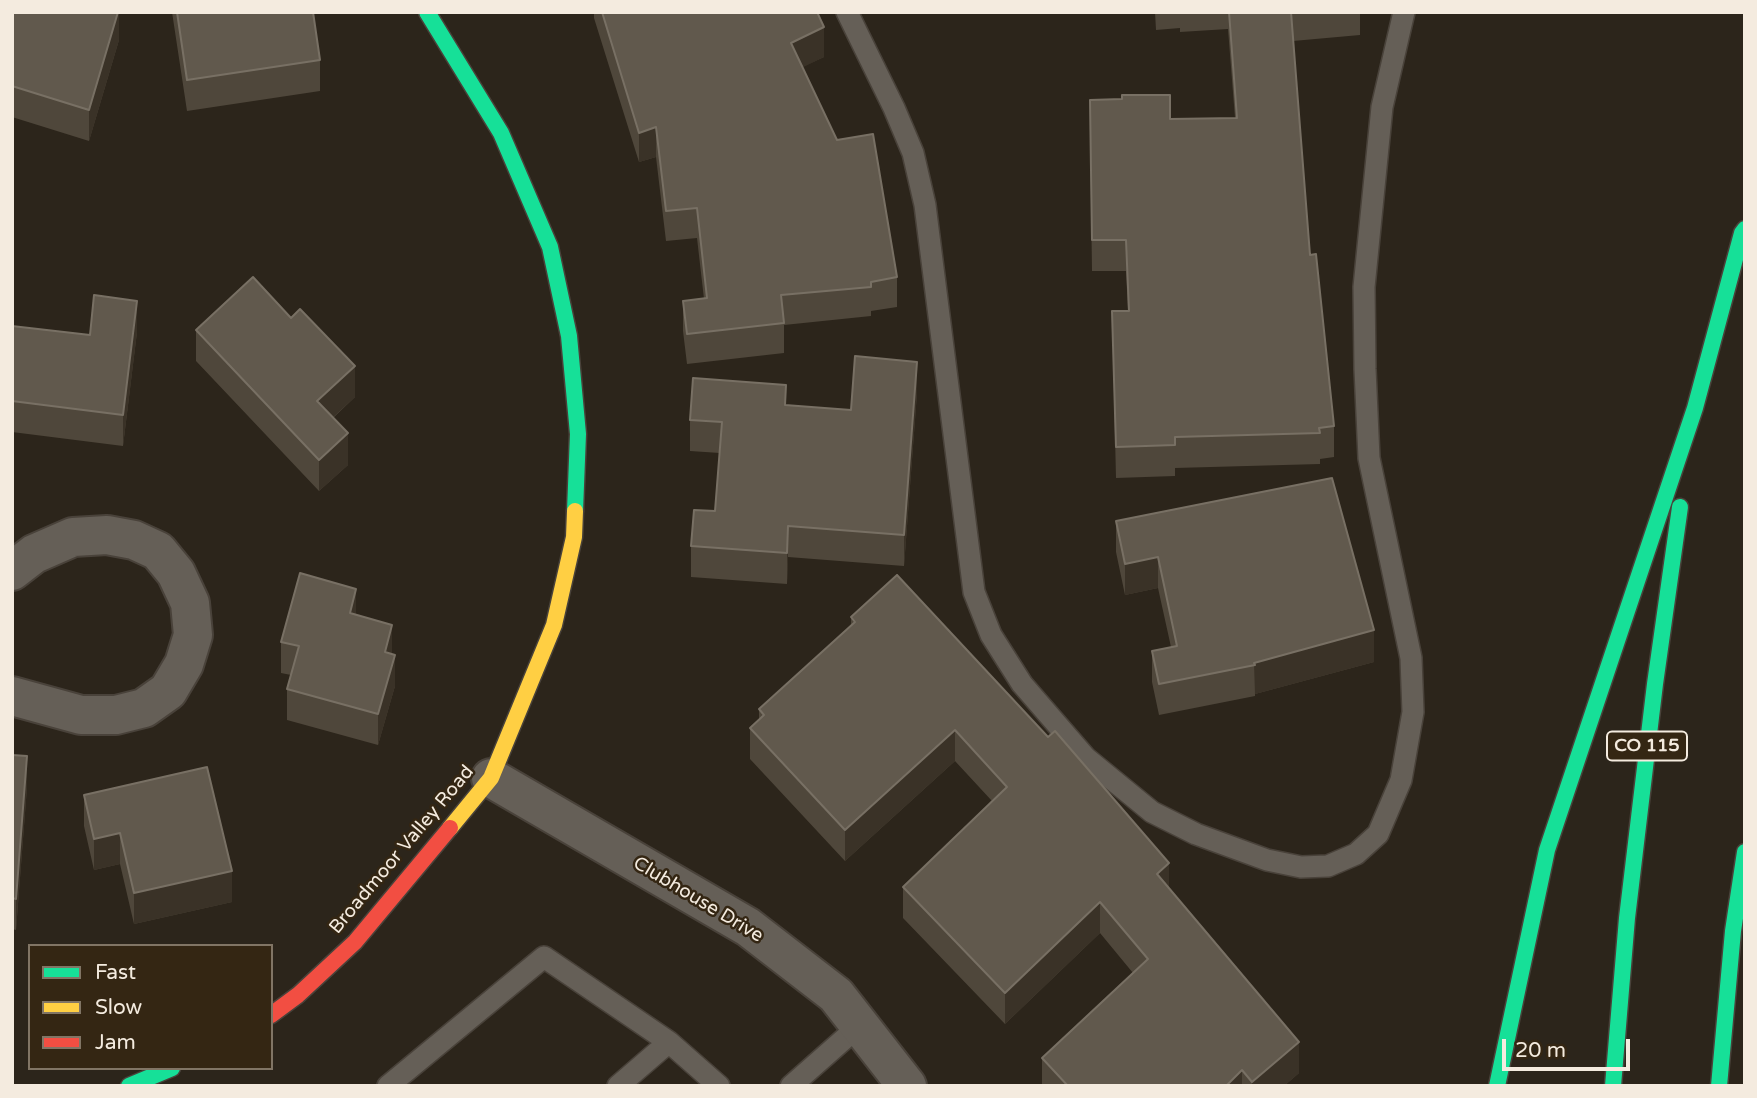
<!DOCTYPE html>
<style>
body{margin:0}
#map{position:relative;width:1757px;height:1098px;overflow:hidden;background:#2c251b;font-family:"Varela Round",sans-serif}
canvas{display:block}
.frame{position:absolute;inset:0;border:14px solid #f4ebdf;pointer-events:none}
.legend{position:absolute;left:28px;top:944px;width:245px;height:126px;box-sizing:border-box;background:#342613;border:2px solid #817565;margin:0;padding:9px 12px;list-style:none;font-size:21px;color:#f4ebdf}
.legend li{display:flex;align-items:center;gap:14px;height:35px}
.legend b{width:35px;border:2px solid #817565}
.scale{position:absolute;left:1502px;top:1039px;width:128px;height:32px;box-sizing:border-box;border:4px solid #f4ebdf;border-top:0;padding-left:9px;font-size:21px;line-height:24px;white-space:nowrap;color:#f4ebdf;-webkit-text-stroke:5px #342613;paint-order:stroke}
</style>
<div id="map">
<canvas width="1757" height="1098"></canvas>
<div class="frame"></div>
<ul class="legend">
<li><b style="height:9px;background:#16e098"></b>Fast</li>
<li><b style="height:9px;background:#ffcf43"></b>Slow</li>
<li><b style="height:9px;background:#f24e42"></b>Jam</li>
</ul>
<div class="scale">20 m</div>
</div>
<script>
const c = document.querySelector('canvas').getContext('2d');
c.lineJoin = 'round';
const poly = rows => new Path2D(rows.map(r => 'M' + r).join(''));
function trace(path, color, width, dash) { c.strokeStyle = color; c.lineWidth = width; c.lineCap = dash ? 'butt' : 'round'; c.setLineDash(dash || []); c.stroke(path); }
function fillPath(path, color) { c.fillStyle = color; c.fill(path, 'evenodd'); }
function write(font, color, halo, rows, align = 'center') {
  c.font = font + ' "Varela Round",sans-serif'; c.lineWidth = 5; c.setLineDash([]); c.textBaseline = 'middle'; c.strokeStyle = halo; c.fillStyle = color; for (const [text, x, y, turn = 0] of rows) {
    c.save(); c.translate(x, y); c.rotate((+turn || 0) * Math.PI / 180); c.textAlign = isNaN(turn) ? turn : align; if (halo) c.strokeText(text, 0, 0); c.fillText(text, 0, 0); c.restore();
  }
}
const lane = poly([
 [847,12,894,108,913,153,925,205,974,592,991,635,1022,684,1086,758,1152,812,1196,834,1267,860,1301,867,1328,866,1356,854,1378,834,1401,780,1413,712,1411,658,1369,458,1365,369,1364,287,1382,107,1404,12],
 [388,1086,544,957,669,1042,719,1086],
 [618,1086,669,1042],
 [791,1086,860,1025]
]);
const street = poly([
 [12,571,34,554,73,537,107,535,134,540,158,551,176,573,190,603,193,635,184,664,168,691,144,708,116,715,81,715,12,696],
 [491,778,748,927,836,995,907,1086]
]);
const fast = poly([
 [427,12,501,133,550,247,569,336,578,434,575,511],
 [129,1086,172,1068],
 [1497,1086,1547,850,1695,408,1742,233,1745,229],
 [1613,1086,1627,918,1655,684,1680,507],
 [1719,1086,1733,931,1745,852]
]);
const slow = poly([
 [450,828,491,778,554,625,574,537,575,511]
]);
const jam = poly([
 [271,1015,298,995,355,942,450,828]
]);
const wall = poly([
 [12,12,119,12,119,40,89,141,12,117],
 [172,12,313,12,320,60,320,91,187,111],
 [594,12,817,12,824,57,802,67,897,277,897,307,871,311,871,316,784,325,784,353,687,364,683,331,683,301,704,299,697,238,666,241,656,157,639,162,594,18],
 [1155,12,1360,12,1360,35,1293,41,1310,255,1334,426,1334,457,1320,459,1320,464,1175,468,1175,476,1116,478,1112,311,1128,311,1126,271,1092,271,1090,131,1170,119,1235,118,1228,29,1180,32,1180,28,1156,30],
 [12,326,90,335,137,332,123,446,12,432],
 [196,330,355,397,333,418,348,465,319,491,196,361],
 [917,393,904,566,788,557,787,584,691,577,691,546,715,511,720,453,690,451,690,420,786,405,851,410],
 [1116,521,1374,662,1255,694,1255,696,1159,715,1152,682,1152,651,1171,647,1158,588,1125,595,1116,552],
 [356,615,392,654,395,686,378,745,287,720,287,689,291,675,281,673,281,642],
 [851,617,1169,888,1299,1073,1284,1086,1042,1086,1042,1058,1133,973,1100,933,1005,1024,903,918,903,887,992,801,955,761,845,861,750,759,750,728,759,720,759,709,851,626],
 [12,755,27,787,16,930,12,929],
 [84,795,232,902,134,924,120,864,94,870,84,826]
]);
const shadedWall = poly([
 [118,12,119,12,119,40,89,141,89,110],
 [824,27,824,57,791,73,791,43],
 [656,127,656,157,639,162,639,133],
 [137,301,137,332,123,446,123,415],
 [917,362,917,393,904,566,904,535],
 [355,366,355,397,317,432,317,401],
 [348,433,348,465,319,491,319,460],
 [788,526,788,557,787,584,787,553],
 [1158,557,1158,588,1125,595,1125,564],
 [356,589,356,620,350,613],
 [392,625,392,656,385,652],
 [1374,630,1374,662,1255,694,1254,663],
 [395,655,395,686,378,745,378,714],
 [955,730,955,761,845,861,845,830],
 [27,756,27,787,16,930,16,899],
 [120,833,120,864,94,870,94,839],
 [1169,863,1169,894,1157,874],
 [232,871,232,902,134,924,134,893],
 [1100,902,1100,933,1005,1024,1005,993],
 [1299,1042,1299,1073,1284,1086,1252,1086,1252,1082],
 [1242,1070,1242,1086,1226,1086]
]);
const building = poly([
 [12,12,118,12,89,110,12,86,12,12],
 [177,12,313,12,320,60,187,80,177,12],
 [602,12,817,12,824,27,791,43,837,140,873,134,897,277,871,282,871,287,781,295,784,323,687,334,683,301,707,298,697,208,666,211,656,127,639,133,602,12],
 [1229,12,1291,12,1310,255,1316,254,1334,426,1319,428,1320,433,1175,437,1175,445,1116,447,1112,311,1129,311,1126,240,1092,240,1090,100,1122,99,1122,95,1170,95,1170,119,1237,118,1229,12],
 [253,277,291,318,300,309,355,366,317,401,348,433,319,460,196,330,253,277],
 [94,295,137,301,123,415,12,401,12,326,90,335,94,295],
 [855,356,917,362,904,535,788,526,787,553,691,546,694,510,715,511,722,422,690,420,693,378,786,385,785,405,851,410,855,356],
 [1332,478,1374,630,1254,663,1255,665,1159,684,1152,651,1177,646,1158,557,1125,564,1116,521,1332,478],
 [300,573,356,589,350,613,392,625,385,652,395,655,378,714,287,689,299,646,281,642,300,573],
 [897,575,1048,737,1055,731,1169,863,1157,874,1299,1042,1252,1082,1242,1070,1226,1086,1068,1086,1042,1058,1148,959,1100,902,1005,993,903,887,1007,787,955,730,845,830,750,728,764,715,759,709,855,622,851,617,897,575],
 [12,755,27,756,16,899,12,898,12,755],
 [207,767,232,871,134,893,120,833,94,839,84,795,207,767]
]);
const shields = [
 [1647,746,80]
];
const shieldNames = [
 ["CO 115",1647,746]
];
const streetNames = [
 ["Broadmoor Valley Road",402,850,-50],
 ["Clubhouse Drive",698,900,31]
];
trace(lane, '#49423a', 24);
trace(street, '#49423a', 42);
trace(fast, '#49423a', 19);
trace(slow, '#49423a', 19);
trace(jam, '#49423a', 19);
trace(lane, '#655f57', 21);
trace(street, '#655f57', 38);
trace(fast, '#16e098', 16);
trace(slow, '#ffcf43', 16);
trace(jam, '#f24e42', 16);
fillPath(wall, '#4f473b');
fillPath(shadedWall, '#3a3227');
fillPath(building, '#61594d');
trace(building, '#787064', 2);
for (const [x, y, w] of shields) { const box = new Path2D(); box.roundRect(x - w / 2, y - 14.5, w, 29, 5); c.fillStyle = '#342613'; c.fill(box); trace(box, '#f4ebdf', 2); }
write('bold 18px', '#f4ebdf', null, shieldNames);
write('19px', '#f4ebdf', '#342613', streetNames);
</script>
